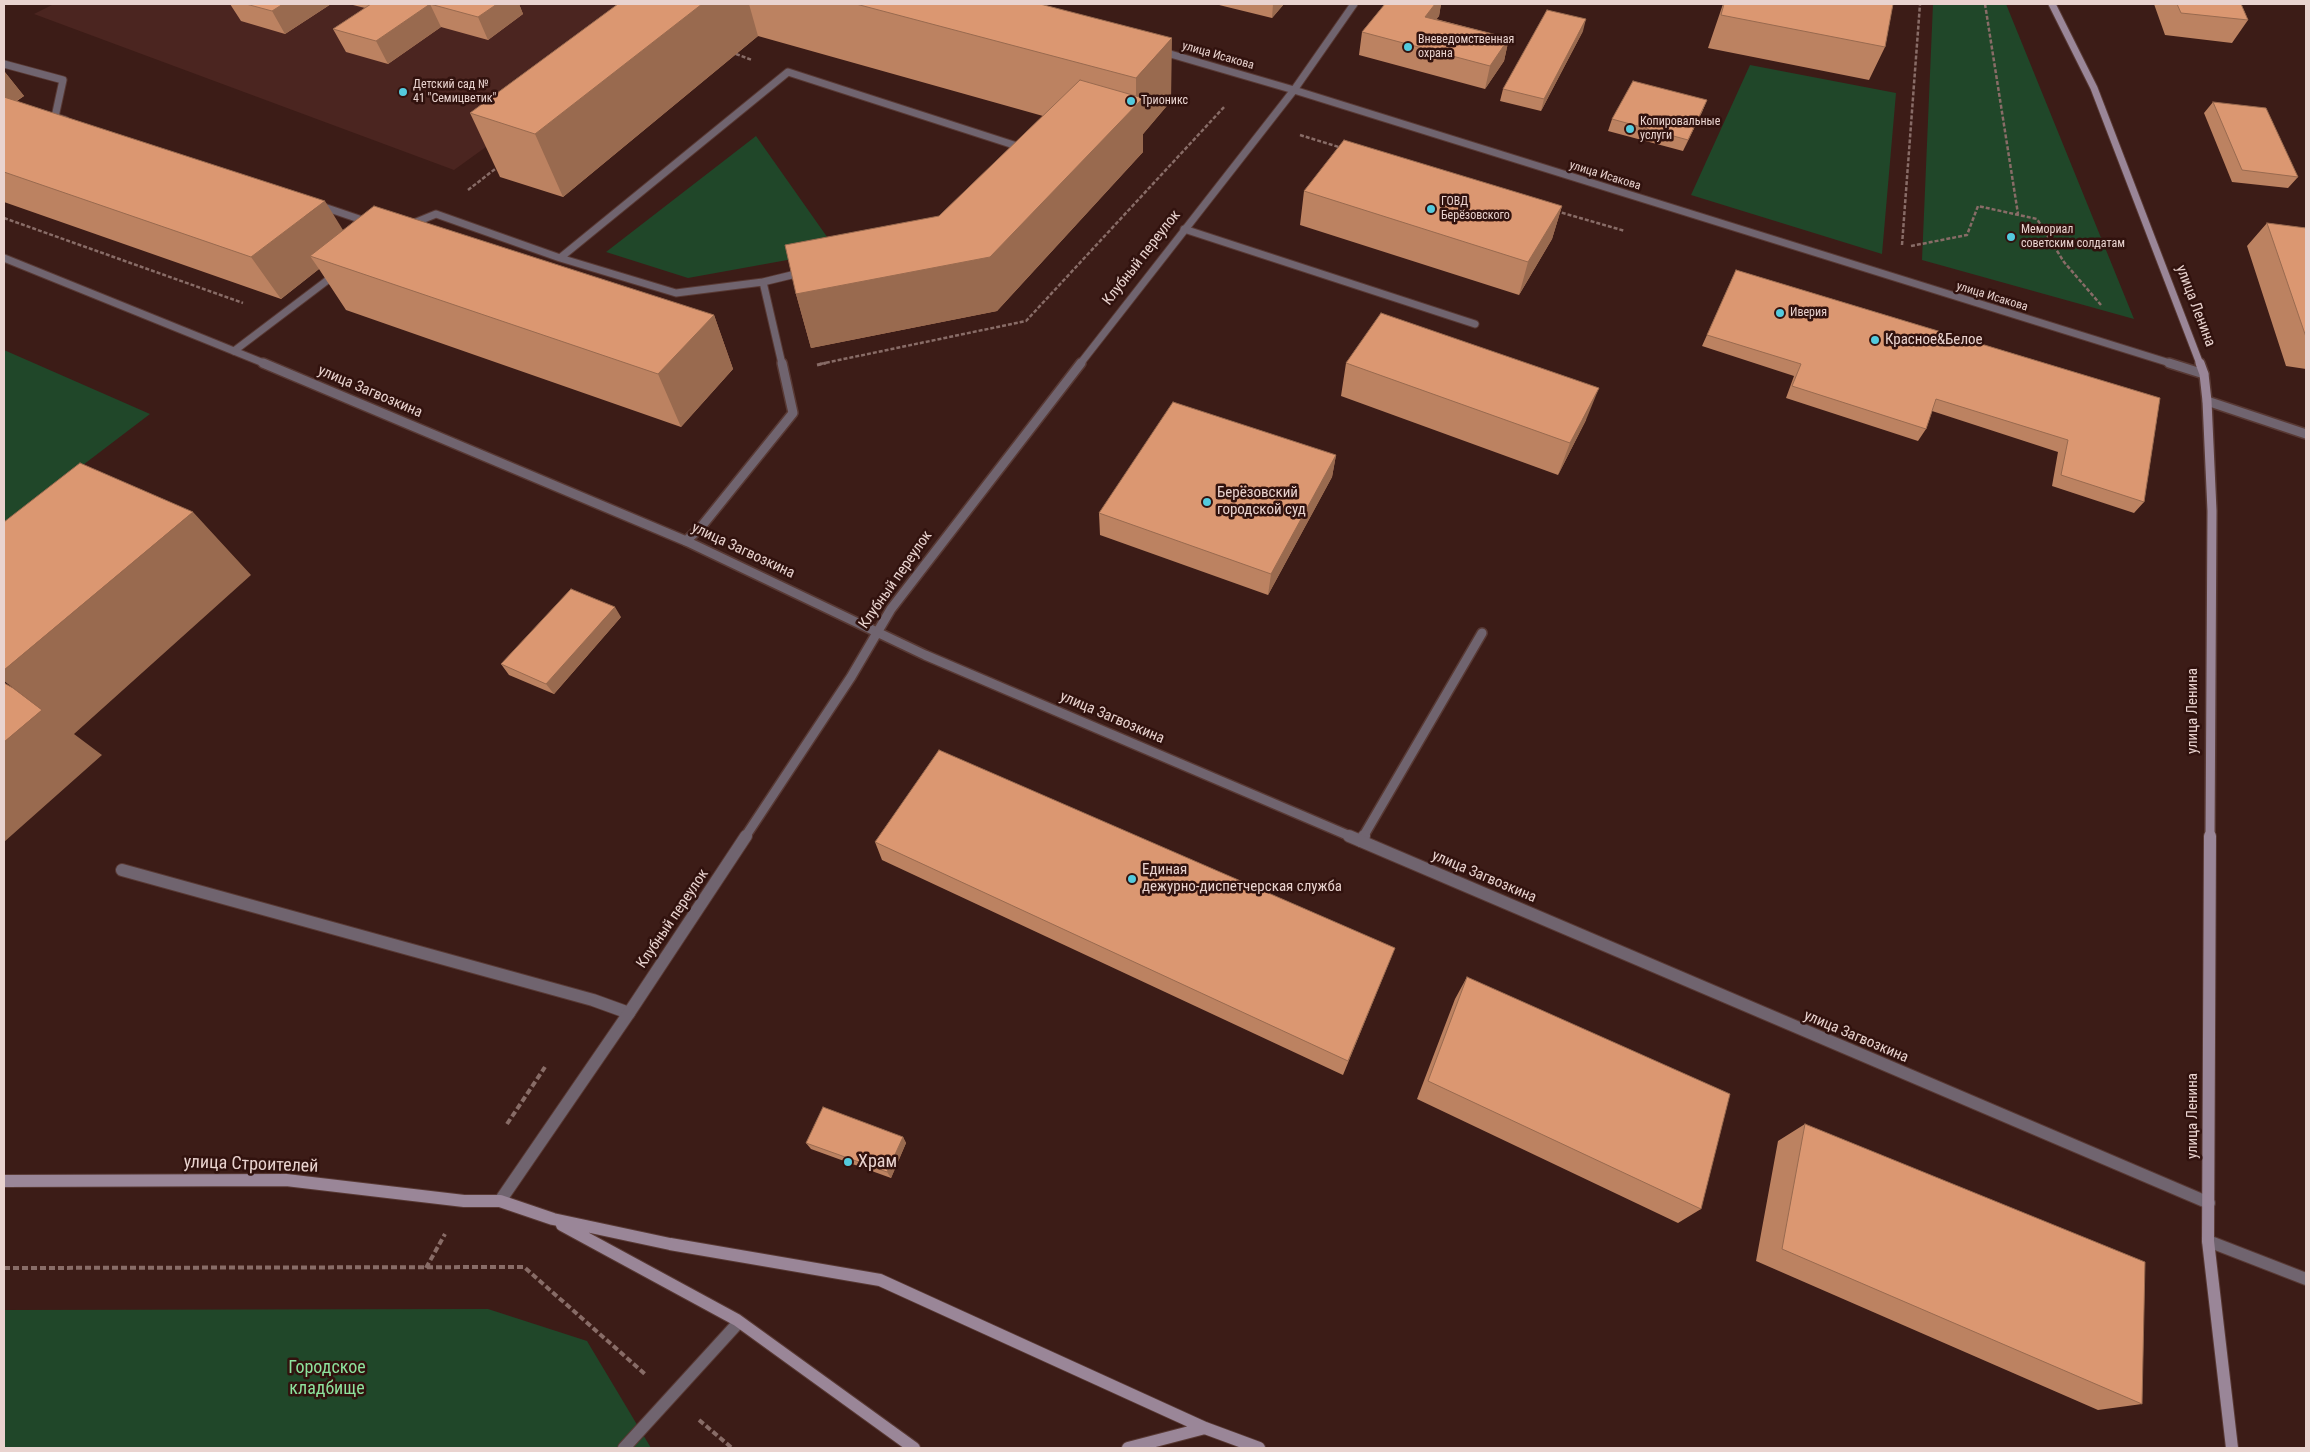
<!DOCTYPE html>
<meta charset="utf-8">
<style>
body{margin:0}
#map{position:relative;width:2310px;height:1452px;overflow:hidden;background:#3c1c17;font-family:"Roboto Condensed",sans-serif}
canvas{display:block}
.frame{position:absolute;inset:0;border:5px solid #e9d3cf;pointer-events:none}
</style>
<div id="map">
<canvas width="2310" height="1452"></canvas>
<div class="frame"></div>
</div>
<script>
const c = document.querySelector('canvas').getContext('2d');
c.lineJoin = 'round';
function fillPath(path, color) { c.fillStyle = color; c.fill(path, 'evenodd'); }
const poly = rows => new Path2D(rows.map(r => 'M' + r).join(''));
function trace(path, color, width, dash) { c.strokeStyle = color; c.lineWidth = width; c.lineCap = dash ? 'butt' : 'round'; c.setLineDash(dash || []); c.stroke(path); }
function write(font, color, halo, rows, align = 'center') {
  c.font = font + ' "Roboto Condensed",sans-serif'; c.lineWidth = 5; c.setLineDash([]); c.textBaseline = 'middle'; c.strokeStyle = halo; c.fillStyle = color; for (const [text, x, y, turn = 0] of rows) {
    c.save(); c.translate(x, y); c.rotate((+turn || 0) * Math.PI / 180); c.textAlign = isNaN(turn) ? turn : align; if (halo) c.strokeText(text, 0, 0); c.fillText(text, 0, 0); c.restore();
  }
}
const built = poly([
 [54,4,684,4,454,170,34,14]
]);
const green = poly([
 [1933,4,2006,4,2134,319,1922,260],
 [1750,65,1896,93,1882,254,1691,195],
 [756,136,837,251,688,278,606,252],
 [4,350,150,414,4,525],
 [488,1309,587,1341,651,1448,4,1448,4,1310]
]);
const pathFar2 = poly([
 [1985,4,2018,214],
 [736,54,752,60],
 [1300,135,1342,148],
 [468,190,499,166],
 [1556,211,1625,231],
 [4,218,243,303],
 [1902,245,1920,4],
 [1911,246,1967,235,1978,206,2037,219,2064,262,2101,305],
 [820,364,1026,321,1225,106]
]);
const pathFar1 = poly([
 [817,365,826,363]
]);
const path = poly([
 [507,1124,545,1067],
 [4,1268,524,1267,645,1374],
 [426,1268,445,1234],
 [699,1420,732,1448]
]);
const serviceFar2 = poly([
 [4,64,63,80,55,117,65,120],
 [318,205,371,223],
 [409,225,436,214,560,258],
 [1184,229,1475,324],
 [763,282,676,293,560,258,788,72,1020,147,1016,152],
 [234,351,337,273],
 [782,364,763,282,804,272]
]);
const serviceFar1 = poly([
 [686,541,701,527,793,413,782,363],
 [1363,837,1482,633]
]);
const service = poly([
 [1361,841,1364,836],
 [122,870,593,1000,629,1013],
 [624,1448,739,1322]
]);
const minorFar2 = poly([
 [1160,51,1294,90,2173,364],
 [4,258,266,364],
 [1080,364,1294,90,1354,4]
]);
const minorFar1 = poly([
 [263,363,686,541,925,655,1352,837],
 [2169,363,2204,374],
 [2207,401,2306,434],
 [745,837,851,677,891,609,1081,363]
]);
const minor = poly([
 [1349,836,2209,1203],
 [500,1201,629,1013,746,836],
 [2208,1241,2306,1279]
]);
const secondaryFar2 = poly([
 [2052,4,2094,88,2200,364]
]);
const secondaryFar1 = poly([
 [2200,363,2204,374,2207,401,2212,511,2210,837]
]);
const secondary = poly([
 [2210,836,2208,1241,2232,1448],
 [4,1181,286,1180,464,1201,500,1201,553,1219,670,1244,880,1280,1205,1428,1259,1448],
 [562,1225,737,1320,914,1448],
 [1128,1448,1205,1428]
]);
const wall = poly([
 [230,4,331,4,285,34,241,21],
 [349,4,519,4,523,14,488,40,441,27,388,64,346,52,333,29,365,8],
 [618,4,1040,4,1171,101,1143,134,1143,152,997,311,811,348,796,294,939,216,1043,116,758,36,563,197,500,177,470,113],
 [1215,4,1284,4,1272,18],
 [1385,4,1441,4,1439,16,1436,19,1509,38,1504,61,1485,89,1359,55,1362,32],
 [1723,4,1893,4,1885,47,1869,80,1708,48],
 [2154,4,2241,4,2248,20,2232,43,2165,35],
 [1583,31,1541,111,1500,101,1503,89],
 [4,71,24,96,17,101,343,230,714,315,733,369,681,427,346,310,319,269,281,299,4,202],
 [1707,100,1702,112,1683,151,1608,131,1612,119],
 [2213,102,2298,177,2288,188,2232,182,2204,113],
 [1304,191,1562,206,1552,239,1519,295,1300,225],
 [2267,223,2306,228,2306,369,2286,366,2247,246],
 [1736,270,2160,398,2144,502,2134,513,2052,486,2058,452,1932,411,1926,429,1918,441,1786,398,1794,376,1702,346],
 [1346,363,1586,420,1558,475,1341,396],
 [1336,455,1332,477,1268,595,1100,535,1099,513],
 [621,617,554,694,509,675,501,664],
 [875,842,1395,948,1343,1075,882,860],
 [1467,977,1701,1209,1678,1223,1417,1099,1455,999],
 [1805,1124,2142,1404,2098,1410,1756,1261,1778,1141],
 [903,1137,906,1143,891,1178,811,1149,806,1143]
]);
const shadedWall = poly([
 [283,4,331,4,285,34,272,11],
 [430,4,441,27,388,64,376,41],
 [497,4,519,4,523,14,488,40,478,17],
 [702,4,749,4,758,36,563,197,535,134],
 [1273,4,1284,4,1272,18],
 [1435,4,1441,4,1439,16,1421,40,1425,17],
 [1586,19,1583,31,1541,111,1544,99],
 [1172,38,1171,101,1143,134,1143,152,997,311,811,348,796,294,990,257,1136,105,1136,78],
 [1509,38,1504,61,1485,89,1490,66],
 [4,71,24,96,4,108],
 [1707,100,1702,112,1683,151,1688,140],
 [325,201,351,243,310,256,319,269,281,299,251,257],
 [1562,206,1552,239,1519,295,1528,262],
 [714,315,733,369,681,427,658,374],
 [1599,388,1586,420,1558,475,1570,443],
 [1336,455,1332,477,1268,595,1271,574],
 [193,512,251,575,74,734,102,755,4,842,4,742,42,710,4,681,4,670],
 [615,607,621,617,554,694,546,684],
 [903,1137,906,1143,891,1178,887,1172]
]);
const building = poly([
 [246,4,283,4,272,11,246,4],
 [371,4,497,4,478,17,430,4,376,41,333,29,371,4],
 [618,4,702,4,535,134,470,113,618,4],
 [856,4,1040,4,1172,38,1136,78,856,4],
 [1385,4,1435,4,1425,17,1509,38,1490,66,1362,32,1385,4],
 [1724,4,1893,4,1885,47,1721,15,1724,4],
 [2177,4,2241,4,2248,20,2181,13,2177,4],
 [1547,10,1586,19,1544,99,1503,89,1547,10],
 [1080,80,1143,98,990,257,796,294,785,245,939,216,1080,80],
 [1633,81,1707,100,1688,140,1612,119,1633,81],
 [4,97,325,201,251,257,4,172,4,97],
 [2213,102,2266,108,2298,177,2242,170,2213,102],
 [1344,140,1562,206,1528,262,1304,191,1344,140],
 [374,206,714,315,658,374,310,256,374,206],
 [2267,223,2306,228,2306,337,2267,223],
 [1736,270,2160,398,2144,502,2061,475,2068,440,1936,399,1926,429,1792,386,1801,364,1707,335,1736,270],
 [1381,313,1599,388,1570,443,1346,363,1381,313],
 [1173,402,1336,455,1271,574,1099,513,1173,402],
 [80,463,193,512,4,670,4,522,80,463],
 [571,589,615,607,546,684,501,664,571,589],
 [4,683,13,688,42,710,4,742,4,683],
 [939,750,1395,948,1348,1061,875,842,939,750],
 [1467,977,1730,1094,1701,1209,1428,1081,1467,977],
 [823,1107,903,1137,887,1172,806,1143,823,1107],
 [1805,1124,2145,1262,2142,1404,1782,1249,1805,1124]
]);
const markers = [
 [1408,47,5,"#54cadd"],
 [403,92,5,"#54cadd"],
 [1131,101,5,"#54cadd"],
 [1630,129,5,"#54cadd"],
 [1431,209,5,"#54cadd"],
 [2011,237,5,"#54cadd"],
 [1780,313,5,"#54cadd"],
 [1875,340,5,"#54cadd"],
 [1207,502,5,"#54cadd"],
 [1132,879,5,"#54cadd"],
 [848,1162,5,"#54cadd"]
];
const farPoinames = [
 ["Вневедомственная",1418,40],
 ["охрана",1418,54],
 ["Детский сад №",413,85],
 ["41 \"Семицветик\"",413,99],
 ["Трионикс",1141,101],
 ["Копировальные",1640,122],
 ["услуги",1640,136],
 ["ГОВД",1441,202],
 ["Берёзовского",1441,216],
 ["Мемориал",2021,230],
 ["советским солдатам",2021,244],
 ["Иверия",1790,313]
];
const farStreetnames = [
 ["улица Исакова",1218,56,16],
 ["улица Исакова",1605,176,17],
 ["улица Исакова",1992,297,17]
];
const streetNames = [
 ["Клубный переулок",1142,258,-52],
 ["улица Ленина",2195,306,69],
 ["улица Загвозкина",370,392,23],
 ["улица Загвозкина",743,551,25],
 ["Клубный переулок",896,580,-55],
 ["улица Ленина",2193,711,-90],
 ["улица Загвозкина",1112,718,23],
 ["улица Загвозкина",1484,877,23],
 ["Клубный переулок",673,919,-56],
 ["улица Загвозкина",1856,1037,23],
 ["улица Ленина",2193,1116,-90]
];
const poiNames = [
 ["Красное&Белое",1885,340],
 ["Берёзовский",1217,493],
 ["городской суд",1217,510],
 ["Единая",1142,870],
 ["дежурно-диспетчерская служба",1142,887]
];
const nearPoinames = [
 ["Храм",858,1162]
];
const nearStreetnames = [
 ["улица Строителей",251,1165,2]
];
const nearParknames = [
 ["Городское",327,1368],
 ["кладбище",327,1389]
];
fillPath(built, '#4b2520');
fillPath(green, '#204729');
trace(serviceFar2, '#583934', 9);
trace(serviceFar1, '#583934', 12);
trace(service, '#583934', 14);
trace(minorFar2, '#583934', 9);
trace(minorFar1, '#583934', 12);
trace(minor, '#583934', 14);
trace(secondaryFar2, '#583934', 9);
trace(secondaryFar1, '#583934', 12);
trace(secondary, '#583934', 14);
trace(pathFar2, '#886c67', 2.5, [4, 2]);
trace(pathFar1, '#886c67', 3, [4.5, 2.5]);
trace(path, '#886c67', 4, [6, 3]);
trace(serviceFar2, '#70646f', 7);
trace(serviceFar1, '#70646f', 9);
trace(service, '#70646f', 12);
trace(minorFar2, '#70646f', 7);
trace(minorFar1, '#70646f', 9);
trace(minor, '#70646f', 12);
trace(secondaryFar2, '#9a8698', 7);
trace(secondaryFar1, '#9a8698', 9);
trace(secondary, '#9a8698', 12);
fillPath(wall, '#bc8261');
fillPath(shadedWall, '#996a4f');
fillPath(building, '#db9771');
trace(building, '#996a4f', 1);
for (const [x, y, r, color] of markers) { const dot = new Path2D(); dot.arc(x, y, r, 0, 2 * Math.PI); c.fillStyle = color; c.fill(dot); trace(dot, '#31120e', 2); }
write('12px', '#e9d3cf', '#31120e', farPoinames, 'left');
write('12px', '#e9d3cf', '#31120e', farStreetnames);
write('15px', '#e9d3cf', '#31120e', streetNames);
write('15px', '#e9d3cf', '#31120e', poiNames, 'left');
write('18px', '#e9d3cf', '#31120e', nearPoinames, 'left');
write('18px', '#e9d3cf', '#31120e', nearStreetnames);
write('18px', '#8de29d', '#31120e', nearParknames);
</script>
